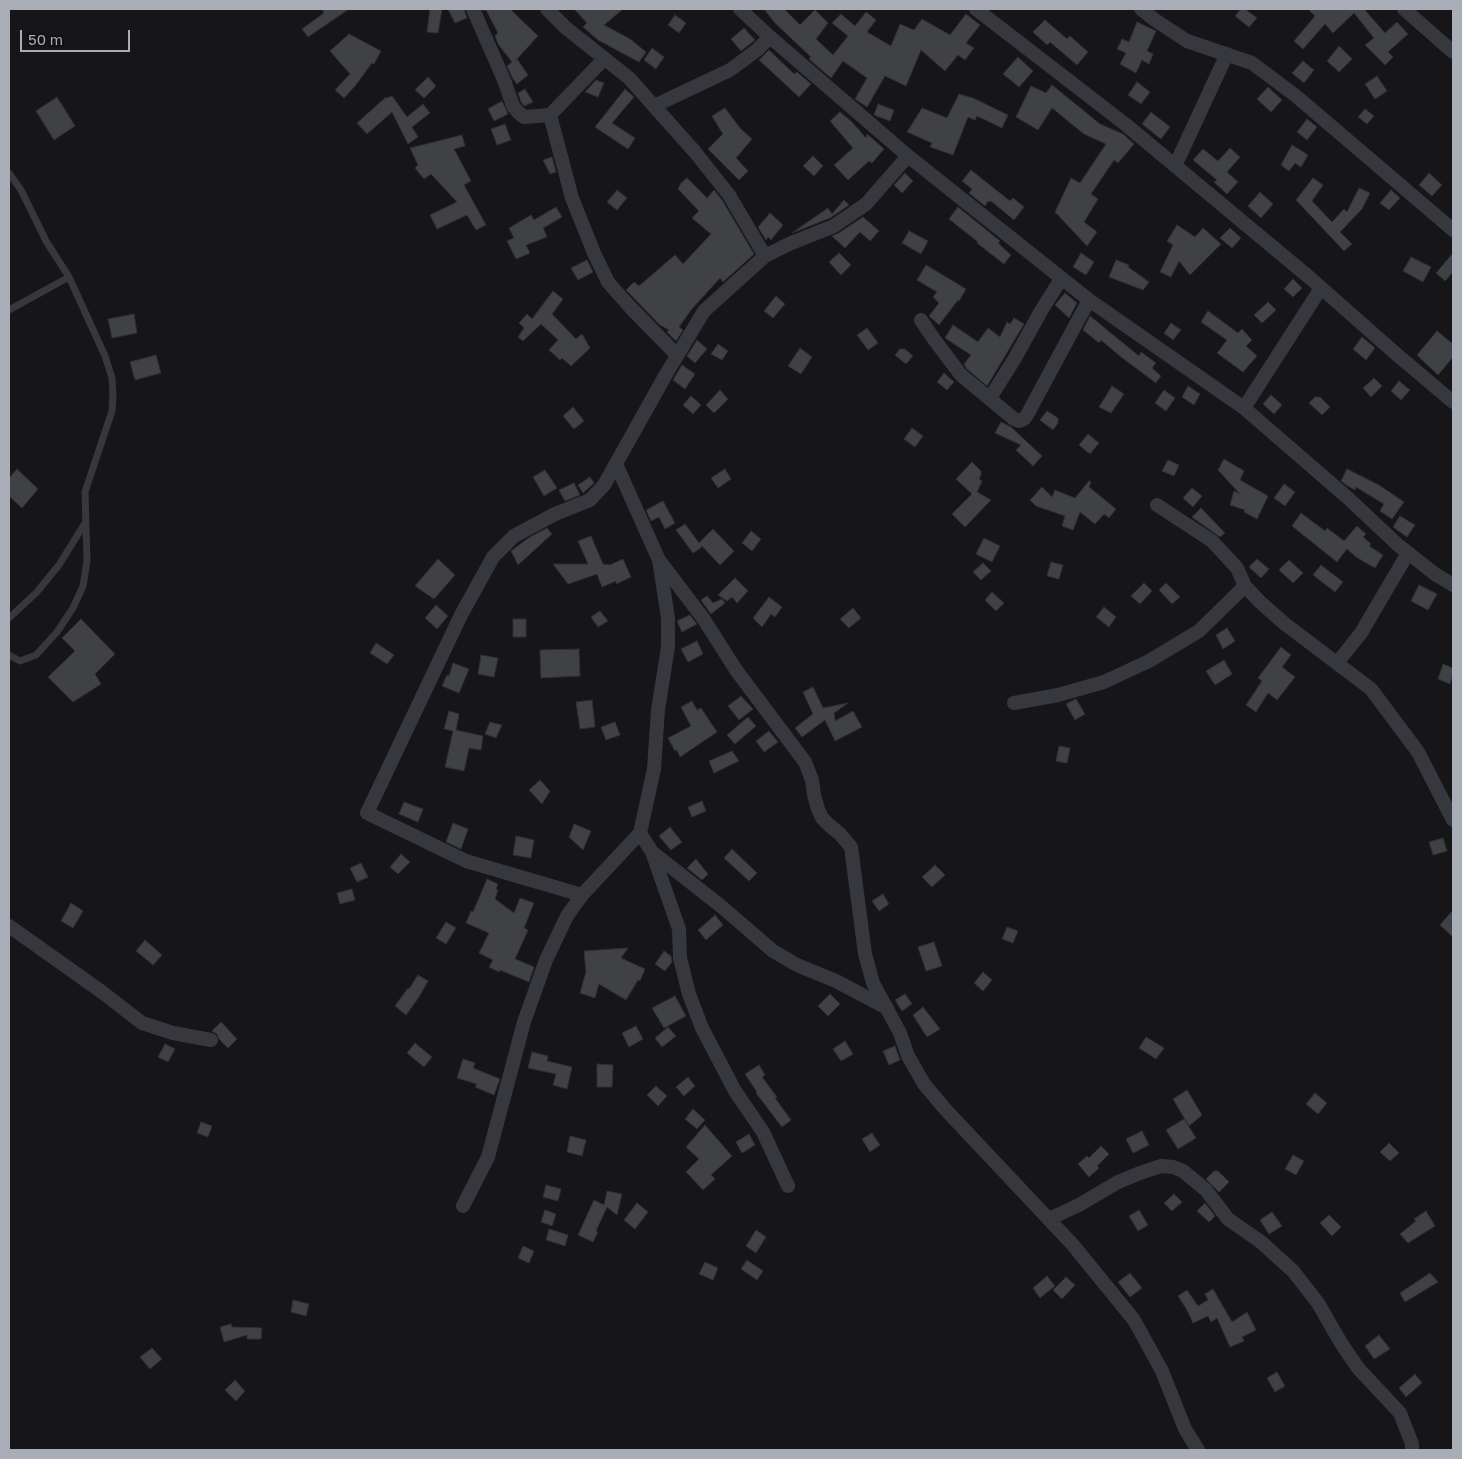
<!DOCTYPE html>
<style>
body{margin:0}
#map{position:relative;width:1462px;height:1459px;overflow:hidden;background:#161618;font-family:"Golos Text",sans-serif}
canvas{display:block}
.frame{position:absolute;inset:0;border:10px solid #a8adb8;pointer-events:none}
.scale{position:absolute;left:20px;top:30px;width:110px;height:22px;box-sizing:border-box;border:2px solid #a8adb8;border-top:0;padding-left:6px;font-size:15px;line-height:18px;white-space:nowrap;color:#a8adb8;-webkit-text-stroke:4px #111113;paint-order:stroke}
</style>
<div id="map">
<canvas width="1462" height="1459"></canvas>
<div class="frame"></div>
<div class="scale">50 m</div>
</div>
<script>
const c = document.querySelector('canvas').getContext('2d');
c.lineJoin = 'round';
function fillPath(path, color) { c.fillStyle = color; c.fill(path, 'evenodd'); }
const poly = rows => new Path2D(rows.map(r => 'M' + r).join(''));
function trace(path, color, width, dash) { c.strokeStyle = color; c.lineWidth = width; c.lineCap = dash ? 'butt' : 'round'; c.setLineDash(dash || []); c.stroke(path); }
const building = poly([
 [322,9,349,9,308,37,302,29,324,13,322,9],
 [430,9,442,9,438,33,427,32,430,9],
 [448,9,464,9,467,18,455,23,448,9],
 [482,9,510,9,538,36,515,61,517,59,528,75,517,84,513,79,507,66,512,62,498,44,495,36,498,33,486,10,483,11,482,9],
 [574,9,623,9,604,25,630,39,646,52,639,62,598,40,583,27,587,23,574,9],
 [764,9,784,9,800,25,815,10,828,23,816,39,833,55,848,36,832,23,841,14,855,26,866,12,876,20,867,32,891,46,900,24,914,30,922,19,950,35,966,14,980,25,966,43,974,48,965,60,958,55,945,71,921,50,906,86,885,76,867,107,855,99,867,78,843,61,831,78,809,59,811,57,775,23,764,9],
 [1241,9,1245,9,1257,18,1249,27,1235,16,1241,9],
 [1308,9,1364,9,1385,33,1397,22,1408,34,1388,52,1393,57,1385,65,1365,45,1374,38,1354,13,1333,33,1325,24,1303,49,1294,41,1315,16,1308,9],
 [675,15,686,23,679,33,668,25,675,15],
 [1045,20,1067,39,1070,36,1088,52,1077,65,1050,42,1047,45,1033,32,1045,20],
 [1137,22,1156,31,1147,51,1153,54,1149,64,1142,60,1136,73,1120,64,1126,53,1117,49,1122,39,1129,42,1137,22],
 [744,28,755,40,741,51,731,39,744,28],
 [349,34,381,51,374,64,372,63,355,86,344,98,335,90,350,74,330,51,349,34],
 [1339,46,1352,59,1339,72,1327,61,1339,46],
 [652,48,664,57,656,69,644,60,652,48],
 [769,50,794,74,797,72,811,84,799,97,759,60,769,50],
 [1018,57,1033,71,1019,87,1003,74,1018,57],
 [1303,61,1314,70,1304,83,1292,73,1303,61],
 [1377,76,1387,91,1375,99,1365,84,1377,76],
 [428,77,436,86,424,98,415,90,428,77],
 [596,80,604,83,598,97,585,92,596,80],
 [1137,82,1150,92,1141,104,1128,95,1137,82],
 [1052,85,1100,124,1123,134,1134,144,1118,163,1114,160,1091,194,1098,199,1084,222,1097,232,1087,246,1055,212,1071,178,1080,183,1106,144,1084,134,1052,108,1038,130,1016,117,1031,86,1046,93,1052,85],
 [1268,87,1282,100,1271,112,1257,99,1268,87],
 [525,89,533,102,524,106,521,102,518,93,525,89],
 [625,89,634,97,612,123,635,138,628,149,595,127,625,89],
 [959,94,973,98,1008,115,1002,128,977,116,975,120,968,117,953,155,930,147,932,143,907,132,922,108,947,118,959,94],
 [392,96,407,117,423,104,430,113,412,127,418,137,408,144,392,112,367,134,357,123,386,97,387,98,392,96],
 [57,97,75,126,54,140,36,111,57,97],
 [502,101,508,114,494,121,488,109,502,101],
 [878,104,894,110,890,121,874,115,878,104],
 [725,108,740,128,752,139,736,158,748,171,739,180,708,149,723,134,712,116,725,108],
 [1365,109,1374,116,1367,124,1358,117,1365,109],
 [840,112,852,122,866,138,867,134,884,149,872,163,869,161,848,180,834,165,853,148,830,121,840,112],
 [1151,112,1170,127,1161,139,1142,124,1151,112],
 [1307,119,1317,127,1307,140,1297,132,1307,119],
 [505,124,511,140,497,145,491,129,505,124],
 [462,135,465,146,454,149,471,181,464,185,486,225,476,230,467,215,437,229,430,215,457,202,431,174,424,179,415,168,418,165,410,148,462,135],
 [1292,145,1308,155,1301,167,1295,163,1289,171,1281,165,1292,145],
 [1230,148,1240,157,1227,172,1238,182,1227,194,1214,182,1217,180,1193,160,1203,149,1218,161,1230,148],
 [813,156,823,166,814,176,803,166,813,156],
 [552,157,556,172,550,174,543,160,552,157],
 [971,170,1010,201,1013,198,1024,207,1014,220,991,201,990,202,988,201,985,206,969,193,972,189,962,181,971,170],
 [905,173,913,181,902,193,894,185,905,173],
 [1429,173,1442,185,1432,196,1419,185,1429,173],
 [687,178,707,198,714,190,722,200,754,254,723,282,720,278,691,310,679,327,683,330,676,341,667,332,669,330,660,325,626,290,634,282,639,286,675,255,683,264,711,234,692,218,699,211,678,189,681,183,687,178],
 [1313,178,1323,185,1312,201,1332,222,1344,209,1347,212,1359,188,1370,193,1362,209,1340,232,1352,244,1344,251,1296,200,1313,178],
 [617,190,627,198,617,210,607,202,617,190],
 [1391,190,1400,198,1389,210,1380,203,1391,190],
 [1260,192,1273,204,1261,218,1248,206,1260,192],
 [844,200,849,205,830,218,792,233,828,208,832,214,844,200],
 [556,207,562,217,543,228,547,237,526,245,530,253,516,259,507,241,514,238,509,228,531,215,534,220,556,207],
 [958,207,1000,241,998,243,1011,255,1004,264,977,243,978,242,949,219,958,207],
 [770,213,783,225,771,240,768,237,766,240,758,227,770,213],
 [863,217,879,231,870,241,860,232,845,248,832,236,839,233,863,217],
 [1177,225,1195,237,1203,228,1221,244,1190,275,1179,261,1171,277,1160,272,1173,245,1167,241,1177,225],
 [1230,228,1241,238,1232,248,1220,238,1230,228],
 [909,231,928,241,921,254,902,243,909,231],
 [839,253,851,265,841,275,829,262,839,253],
 [1081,253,1094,262,1086,275,1073,267,1081,253],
 [1453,253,1453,272,1445,281,1436,273,1453,253],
 [1411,257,1431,267,1423,282,1403,271,1411,257],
 [587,260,593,272,578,280,571,268,587,260],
 [1116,260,1129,265,1128,267,1149,282,1143,290,1109,277,1116,260],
 [926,265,966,289,959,301,958,300,939,325,929,316,939,303,933,297,937,292,917,280,926,265],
 [1293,279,1302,288,1293,297,1284,289,1293,279],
 [553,291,563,299,552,314,576,339,582,334,590,348,571,366,562,358,560,360,549,350,558,340,541,324,523,341,518,337,524,328,519,323,527,314,532,319,553,291],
 [1065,293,1077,303,1069,318,1055,305,1065,293],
 [776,296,785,304,773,318,764,311,776,296],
 [1268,302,1276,310,1262,323,1254,315,1268,302],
 [1208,311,1238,333,1242,329,1252,340,1246,346,1257,356,1243,372,1217,353,1227,340,1201,322,1208,311],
 [134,314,137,333,112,338,108,319,134,314],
 [1090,316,1139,356,1141,352,1156,363,1152,368,1161,376,1156,383,1121,357,1101,340,1099,343,1083,330,1090,316],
 [1014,318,1024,324,987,386,967,369,964,364,971,355,945,338,953,325,978,342,988,328,1000,337,1007,322,1010,324,1014,318],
 [1171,323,1181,330,1173,340,1164,333,1171,323],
 [867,328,878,343,868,350,857,335,867,328],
 [1437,331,1453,344,1453,357,1438,375,1417,355,1437,331],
 [1362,337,1375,348,1366,360,1353,349,1362,337],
 [697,340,707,349,695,363,687,356,697,340],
 [718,344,728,351,722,360,711,354,718,344],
 [800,348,812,357,801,374,788,366,800,348],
 [900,349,905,349,913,356,906,364,895,355,900,349],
 [156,355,161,373,135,380,130,362,156,355],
 [682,365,695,374,685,389,673,380,682,365],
 [944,373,954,382,947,390,937,382,944,373],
 [1374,378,1382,386,1371,397,1363,388,1374,378],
 [1399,381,1410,390,1401,400,1391,391,1399,381],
 [1112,386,1124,394,1111,413,1099,407,1112,386],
 [1188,386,1200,394,1194,405,1182,397,1188,386],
 [720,390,728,399,714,413,706,405,720,390],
 [1164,390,1175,398,1166,411,1155,403,1164,390],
 [1271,395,1282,405,1274,414,1263,404,1271,395],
 [691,396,701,405,693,414,683,405,691,396],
 [1315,397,1320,397,1330,407,1322,415,1309,403,1315,397],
 [573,407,584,421,574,429,563,416,573,407],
 [1047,411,1058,418,1058,423,1053,430,1040,420,1047,411],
 [1001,422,1011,427,1042,456,1033,466,1016,450,1021,445,995,433,1001,422],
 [912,428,923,436,915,447,904,439,912,428],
 [1088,434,1099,443,1090,454,1079,445,1088,434],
 [1224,459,1244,471,1240,480,1268,496,1257,519,1244,512,1245,510,1230,505,1234,491,1240,494,1218,470,1224,459],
 [1168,460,1179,465,1174,476,1162,471,1168,460],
 [972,462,981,471,981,475,979,479,982,481,977,492,991,500,965,527,952,514,972,494,956,479,972,462],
 [17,469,38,489,22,508,9,496,9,478,17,469],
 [725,469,731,479,718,488,711,478,725,469],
 [1347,469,1379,485,1404,502,1392,519,1380,511,1384,504,1356,487,1355,490,1348,486,1341,481,1347,469],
 [545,470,557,488,544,496,533,477,545,470],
 [590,477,594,483,583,493,578,485,590,477],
 [1089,481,1091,482,1089,487,1116,509,1109,518,1104,514,1095,524,1080,512,1073,530,1062,526,1065,516,1036,506,1030,500,1042,487,1052,497,1055,490,1075,498,1089,481],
 [574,483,580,495,565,501,559,490,574,483],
 [1284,484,1295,492,1285,506,1274,498,1284,484],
 [1192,488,1202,496,1193,507,1183,498,1192,488],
 [663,501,675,523,665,529,659,517,651,521,646,510,663,501],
 [1201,508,1225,533,1220,537,1192,517,1201,508],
 [1301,513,1325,531,1327,528,1344,541,1357,526,1366,534,1363,537,1371,544,1369,546,1383,555,1375,568,1356,557,1347,549,1337,562,1292,526,1301,513],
 [1400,516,1415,525,1407,537,1393,527,1400,516],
 [685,524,699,543,713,529,734,551,720,565,701,545,702,547,693,553,676,530,685,524],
 [547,528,552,534,518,565,511,551,530,537,547,528],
 [751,531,761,539,752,551,742,543,751,531],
 [591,536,603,564,610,565,623,559,631,577,616,584,616,581,602,587,597,574,568,584,553,564,588,564,578,541,591,536],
 [984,538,1000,546,992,562,976,554,984,538],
 [438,559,455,575,434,599,415,586,438,559],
 [1257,559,1269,569,1261,578,1249,567,1257,559],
 [1289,560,1303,573,1293,583,1279,570,1289,560],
 [1051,562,1063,565,1059,579,1047,576,1051,562],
 [983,563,991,571,981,580,973,572,983,563],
 [1321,565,1343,582,1335,592,1313,575,1321,565],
 [735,578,748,591,737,603,732,597,727,601,718,595,735,578],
 [1144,583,1152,591,1140,604,1131,596,1144,583],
 [1166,583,1180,597,1172,604,1159,590,1166,583],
 [1419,585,1437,594,1428,610,1411,601,1419,585],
 [992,592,1004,603,996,611,985,600,992,592],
 [707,596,713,603,722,599,725,603,711,614,701,600,707,596],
 [769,597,782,607,775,617,771,614,762,627,753,618,769,597],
 [436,605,448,616,437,629,425,618,436,605],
 [1104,607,1116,617,1109,627,1096,617,1104,607],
 [853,608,861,618,849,628,840,619,853,608],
 [600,611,608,621,598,627,591,617,600,611],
 [690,615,697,624,682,632,677,621,690,615],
 [81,619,115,654,95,674,101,684,73,702,48,677,75,651,62,638,81,619],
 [513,619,526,619,526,637,513,637,513,619],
 [1227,628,1235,641,1223,649,1216,635,1227,628],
 [697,641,703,654,688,662,681,649,697,641],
 [376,643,394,655,387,664,370,653,376,643],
 [1281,647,1291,655,1282,667,1295,677,1277,700,1268,693,1256,712,1246,705,1262,681,1258,678,1281,647],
 [579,649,580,676,541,678,540,650,579,649],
 [481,655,498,658,494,677,478,674,481,655],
 [1224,660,1232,674,1215,685,1206,671,1224,660],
 [453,663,469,669,459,693,442,686,447,675,449,676,453,663],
 [1443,664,1453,668,1453,674,1450,684,1438,679,1443,664],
 [813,687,823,708,848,703,834,713,835,721,853,711,862,727,835,741,825,720,802,737,795,728,813,714,803,692,813,687],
 [741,696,753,709,739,720,728,706,741,696],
 [1076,699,1085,714,1075,720,1066,704,1076,699],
 [592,700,595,727,580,729,576,702,592,700],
 [692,701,697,710,701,708,717,732,680,757,677,750,675,751,668,738,691,726,681,707,692,701],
 [449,711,459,714,456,730,483,736,481,750,469,748,464,771,445,767,453,731,444,729,449,711],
 [748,717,756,726,735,744,727,735,748,717],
 [490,722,502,725,496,738,485,734,490,722],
 [615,722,620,735,606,740,601,727,615,722],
 [769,731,778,742,764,752,756,741,769,731],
 [1059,746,1070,748,1067,763,1056,761,1059,746],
 [732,751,739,761,714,773,709,761,732,751],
 [540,780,550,791,542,804,529,790,540,780],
 [702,801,706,811,692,817,688,807,702,801],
 [404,802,423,809,418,822,399,814,404,802],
 [453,823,468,829,461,849,446,842,453,823],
 [574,824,591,831,583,850,569,837,574,824],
 [670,827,682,842,671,850,659,836,670,827],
 [516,836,534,840,531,858,513,855,516,836],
 [1443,838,1447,851,1433,855,1429,842,1443,838],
 [732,849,757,873,749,881,724,858,732,849],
 [401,854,410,862,398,874,390,867,401,854],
 [696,859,708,874,702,880,687,868,696,859],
 [361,863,368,877,357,882,350,868,361,863],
 [935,865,945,875,932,887,922,877,935,865],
 [487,879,498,884,496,889,498,890,495,899,514,913,520,898,534,903,524,928,528,930,515,959,534,967,529,982,500,970,499,972,489,967,493,960,479,953,489,933,466,923,471,911,473,912,487,879],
 [352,889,355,900,340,904,337,893,352,889],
 [883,894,889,904,879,911,872,901,883,894],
 [71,903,83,911,73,928,61,921,71,903],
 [1453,910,1453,937,1440,925,1453,910],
 [715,915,723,925,706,940,698,930,715,915],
 [446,922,456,928,446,944,436,938,446,922],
 [1007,927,1018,931,1013,943,1002,939,1007,927],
 [145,940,162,955,153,965,136,951,145,940],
 [934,942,942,966,926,971,918,947,934,942],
 [628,948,621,958,645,969,640,981,638,980,626,1000,599,984,595,998,580,993,586,972,584,951,628,948],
 [664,951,671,956,672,962,665,971,655,964,664,951],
 [983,972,992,980,983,991,974,983,983,972],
 [418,975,428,981,419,997,406,1015,395,1006,408,988,409,989,418,975],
 [830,994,840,1004,828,1016,818,1006,830,994],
 [905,994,912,1004,902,1011,895,1000,905,994],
 [675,996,686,1016,664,1028,652,1008,675,996],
 [923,1007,940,1029,927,1037,913,1015,923,1007],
 [221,1022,237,1039,228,1048,219,1039,217,1034,212,1031,221,1022],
 [636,1026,643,1039,629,1047,622,1033,636,1026],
 [668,1027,676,1036,662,1047,655,1038,668,1027],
 [1146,1037,1164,1048,1156,1059,1139,1048,1146,1037],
 [845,1041,853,1054,841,1061,833,1049,845,1041],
 [415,1043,432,1057,424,1067,407,1053,415,1043],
 [165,1044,175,1049,168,1062,158,1057,165,1044],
 [895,1046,900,1060,889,1065,883,1051,895,1046],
 [532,1052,548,1056,547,1061,572,1067,567,1089,553,1085,556,1074,528,1068,532,1052],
 [463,1059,475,1063,473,1068,500,1079,494,1095,475,1087,477,1084,457,1078,463,1059],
 [597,1064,613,1065,612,1087,597,1087,597,1064],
 [759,1065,765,1075,762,1077,777,1097,775,1098,791,1120,782,1127,756,1093,757,1092,745,1074,759,1065],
 [688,1077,695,1086,684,1096,676,1087,688,1077],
 [656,1086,667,1096,658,1106,647,1095,656,1086],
 [1187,1090,1202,1115,1189,1126,1173,1099,1187,1090],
 [1315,1093,1327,1103,1318,1114,1306,1104,1315,1093],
 [693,1109,705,1120,697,1129,685,1119,693,1109],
 [1184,1119,1196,1138,1178,1149,1166,1130,1184,1119],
 [201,1122,212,1126,208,1137,197,1133,201,1122],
 [705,1125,732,1156,711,1175,715,1179,703,1190,686,1172,699,1159,686,1147,705,1125],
 [1142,1131,1149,1145,1133,1153,1126,1139,1142,1131],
 [872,1133,880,1145,870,1152,862,1139,872,1133],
 [749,1134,755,1145,742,1153,736,1142,749,1134],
 [570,1136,586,1140,582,1156,567,1152,570,1136],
 [1389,1143,1399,1153,1390,1161,1380,1152,1389,1143],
 [1101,1146,1109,1154,1097,1166,1099,1168,1089,1177,1078,1164,1087,1156,1089,1158,1101,1146],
 [1293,1155,1304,1161,1296,1175,1285,1169,1293,1155],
 [1214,1171,1218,1171,1229,1182,1219,1192,1206,1179,1214,1171],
 [546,1185,561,1189,558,1201,543,1197,546,1185],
 [607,1191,622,1194,617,1215,607,1207,596,1231,598,1232,593,1242,578,1235,594,1200,604,1205,607,1191],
 [1174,1194,1182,1202,1172,1211,1164,1203,1174,1194],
 [637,1203,648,1212,635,1229,624,1220,637,1203],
 [1205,1203,1215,1216,1209,1222,1197,1211,1205,1203],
 [545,1210,556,1214,552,1226,541,1222,545,1210],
 [1139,1210,1148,1225,1138,1231,1129,1216,1139,1210],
 [1426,1211,1435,1226,1408,1243,1400,1234,1416,1221,1414,1219,1426,1211],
 [1272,1212,1282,1226,1269,1234,1260,1220,1272,1212],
 [1329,1215,1341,1227,1332,1236,1320,1223,1329,1215],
 [549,1229,568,1235,565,1246,546,1240,549,1229],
 [756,1230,766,1237,756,1253,746,1246,756,1230],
 [523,1246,534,1251,529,1263,518,1258,523,1246],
 [747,1260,763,1271,757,1280,741,1269,747,1260],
 [705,1262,718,1268,713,1280,699,1274,705,1262],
 [1130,1273,1142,1288,1130,1297,1118,1282,1130,1273],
 [1430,1273,1438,1282,1405,1302,1400,1293,1430,1273],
 [1047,1276,1055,1286,1040,1298,1033,1288,1047,1276],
 [1066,1277,1075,1285,1062,1299,1053,1290,1066,1277],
 [1213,1289,1232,1322,1247,1312,1256,1330,1242,1337,1244,1341,1230,1347,1217,1318,1211,1322,1208,1316,1193,1323,1187,1310,1178,1296,1187,1290,1198,1306,1208,1300,1205,1294,1213,1289],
 [293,1300,309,1304,306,1316,291,1312,293,1300],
 [231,1324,232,1327,262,1328,261,1339,247,1339,247,1335,224,1342,220,1327,231,1324],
 [1379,1335,1390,1349,1374,1359,1365,1346,1379,1335],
 [152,1348,162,1359,150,1369,140,1357,152,1348],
 [1277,1372,1285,1386,1275,1392,1267,1378,1277,1372],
 [1415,1374,1422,1383,1406,1397,1399,1388,1415,1374],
 [235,1380,245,1391,236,1401,225,1390,235,1380]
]);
const service = poly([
 [9,173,21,190,46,241,69,277,105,356,112,378,113,395,112,411,85,492,87,561,83,586,73,608,57,632,36,655,20,661,9,655],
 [9,310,69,277],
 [9,618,36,593,59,565,85,523]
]);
const minor = poly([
 [473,9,504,80,513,106,518,112,524,117,550,115,604,59],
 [547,9,566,28,629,78,695,152,729,195,765,256],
 [740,9,770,37,908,156,1089,300,1244,408,1348,498,1398,545,1435,574,1453,585],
 [976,9,1125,124,1310,278,1395,353,1453,402],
 [1141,9,1155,20,1187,41,1252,63,1296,96,1453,230],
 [1404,9,1453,52],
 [654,106,730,70,757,50,770,37],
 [550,115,572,198,594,253,608,282,630,307,677,355],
 [1175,166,1227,54],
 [921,320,933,338,961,375,1014,419,1019,421,1024,419,1027,415,1089,300],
 [990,398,1015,358,1041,311,1061,279],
 [1244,408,1321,288],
 [1157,505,1212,541,1237,568,1245,586,1260,602,1285,624,1371,689,1418,752,1453,820],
 [659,560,703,618,736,670,805,762,812,780,814,795,818,809,822,818,829,825,840,834,851,847,865,954,873,983,900,1033,908,1056,924,1084,945,1109,1073,1245,1134,1320,1162,1371,1185,1429,1198,1450],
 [1337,663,1361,633,1408,553],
 [1014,703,1058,695,1104,682,1149,661,1199,631,1245,586],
 [640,833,652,852,722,907,773,951,797,965,836,981,887,1008],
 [652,852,679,929,680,958,689,994,702,1028,735,1091,763,1132,788,1186],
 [582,895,466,861,367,813,461,615,493,557,514,536,555,514,590,500,604,485,665,376,704,311,765,256,789,244,834,226,866,204,908,156],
 [9,926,102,992,142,1023,173,1033,211,1040],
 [463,1206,488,1157,524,1022,546,960,567,916,582,895,640,833,654,769,658,710,668,647,668,618,659,560,616,464],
 [1049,1219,1079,1205,1118,1182,1140,1173,1161,1166,1173,1167,1183,1171,1206,1190,1228,1219,1261,1242,1293,1271,1318,1303,1341,1343,1358,1368,1400,1413,1412,1444,1412,1450]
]);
fillPath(building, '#404145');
trace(building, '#303034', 1);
trace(service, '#37383d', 7);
trace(minor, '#37383d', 14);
</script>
